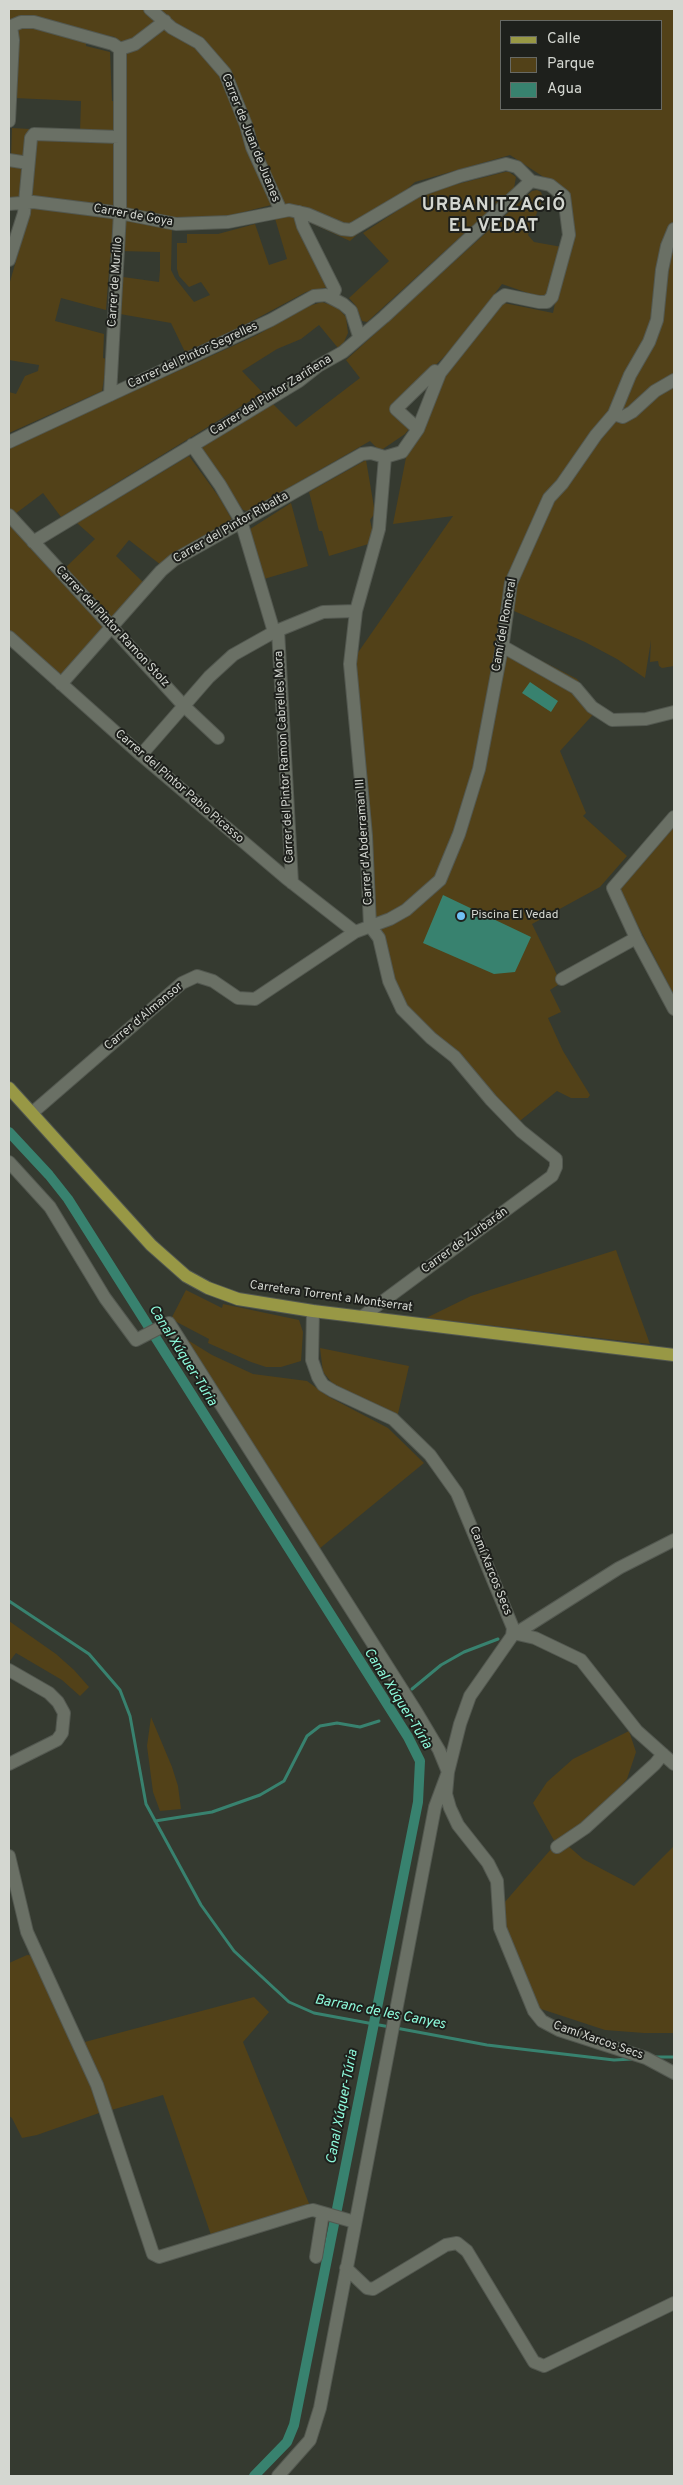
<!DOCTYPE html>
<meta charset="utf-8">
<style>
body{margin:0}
#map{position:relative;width:683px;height:2485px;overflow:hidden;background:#353a30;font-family:Overpass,sans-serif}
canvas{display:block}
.frame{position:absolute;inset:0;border:10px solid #d4d7d1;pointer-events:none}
.legend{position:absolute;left:500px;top:20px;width:162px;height:90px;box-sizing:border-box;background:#1e201c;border:1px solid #676964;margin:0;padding:6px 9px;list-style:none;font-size:15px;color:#d4d7d1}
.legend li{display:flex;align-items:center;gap:10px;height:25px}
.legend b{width:25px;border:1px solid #676964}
</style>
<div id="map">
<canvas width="683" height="2485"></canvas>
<div class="frame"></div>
<ul class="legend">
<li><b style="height:6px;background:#989845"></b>Calle</li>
<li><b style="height:14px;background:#524118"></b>Parque</li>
<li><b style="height:14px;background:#38826f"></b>Agua</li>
</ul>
</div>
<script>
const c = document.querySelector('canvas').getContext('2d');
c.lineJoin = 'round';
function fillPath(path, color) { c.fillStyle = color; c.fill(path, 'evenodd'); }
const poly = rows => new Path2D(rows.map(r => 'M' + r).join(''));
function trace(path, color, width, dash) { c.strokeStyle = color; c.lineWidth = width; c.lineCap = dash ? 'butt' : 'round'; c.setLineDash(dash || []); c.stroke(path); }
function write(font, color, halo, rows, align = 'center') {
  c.font = font + ' Overpass,sans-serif'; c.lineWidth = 4; c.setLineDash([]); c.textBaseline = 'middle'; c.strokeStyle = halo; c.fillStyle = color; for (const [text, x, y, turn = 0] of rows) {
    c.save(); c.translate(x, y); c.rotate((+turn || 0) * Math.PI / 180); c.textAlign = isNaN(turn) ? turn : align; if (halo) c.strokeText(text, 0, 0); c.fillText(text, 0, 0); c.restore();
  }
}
const green = poly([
 [9,9,674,9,674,666,662,668,659,666,658,661,650,662,651,640,645,678,617,659,585,642,514,611,509,644,577,679,599,708,560,751,586,813,583,816,627,856,600,887,532,924,561,983,550,990,561,1012,548,1018,563,1051,590,1095,588,1098,571,1098,557,1091,516,1124,402,1009,370,926,350,664,453,516,393,524,412,427,467,338,499,302,553,313,569,235,568,193,510,155,415,182,350,241,311,223,296,223,328,287,306,292,239,328,185,352,171,323,120,314,123,277,159,282,160,270,160,252,120,251,121,215,172,226,171,270,175,278,194,302,210,295,201,282,189,287,179,276,177,269,177,243,187,243,187,234,218,234,255,224,269,265,287,259,271,205,216,219,176,219,123,212,121,58,158,31,134,43,114,42,115,37,86,31,9,23],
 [502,21,662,21,662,109,502,109],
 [18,26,45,27,86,40,86,46,110,52,112,101,116,101,117,131,80,133,81,101,14,98],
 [12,128,30,129,25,157,11,157],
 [35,140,117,140,116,207,31,197],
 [9,165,23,167,22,199,9,201],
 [505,172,509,172,516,177,514,188,367,322,362,321,356,306,349,298,389,261,363,233,420,196,446,187],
 [537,190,541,192,543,198,528,235,534,242,562,247,546,297,542,298,502,284,458,343,391,409,409,429,405,434,380,451,370,441,248,511,243,510,201,448,273,404,296,427,360,378,346,360,532,191],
 [32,206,119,216,117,258,110,257,106,310,61,298,55,321,104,334,103,358,107,359,102,391,9,433,9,392,16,394,25,376,38,371,39,365,9,360,9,285],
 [322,302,337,307,346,317,348,333,344,342,338,348,319,325,301,339,277,349,242,371,263,393,61,517,43,493,15,514,9,507,9,448,257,335,309,306],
 [189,456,219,497,231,518,230,522,161,565,129,540,116,556,144,583,112,619,65,568,95,539,77,523],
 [366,460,375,513,370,520,375,542,329,556,322,531,319,531,309,492],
 [291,503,308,566,264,579,250,529],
 [9,522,105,627,60,679,9,633],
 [674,827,674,995,620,891,621,886],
 [616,1250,650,1344,426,1318,471,1296],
 [186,1290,222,1308,223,1304,299,1320,303,1332,301,1361,281,1367,266,1367,251,1362,208,1343,209,1339,171,1319],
 [186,1339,212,1355,253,1374,307,1381,329,1397,388,1428,424,1463,319,1549],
 [320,1348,409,1366,397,1418,333,1384,323,1372],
 [9,1621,56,1654,74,1670,89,1687,80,1696,62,1680,16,1653,9,1662],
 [151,1717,172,1767,178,1786,181,1809,160,1811,153,1792,147,1746],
 [629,1731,636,1752,627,1779,601,1809,556,1844,533,1803,547,1782,573,1759],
 [566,1844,583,1859,634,1886,674,1846,674,2033,644,2033,605,2030,538,2008,506,1929,504,1903,552,1848],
 [27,1955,37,1956,102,2112,37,2135,22,2138,12,2118,9,2116,9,1963],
 [254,1997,269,2012,243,2042,310,2206,212,2238,163,2095,108,2111,81,2043]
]);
const water = poly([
 [530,682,558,701,551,712,522,693],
 [443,895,531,937,515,972,494,974,423,943]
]);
const stream = poly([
 [9,1601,89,1654,120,1690,130,1716,146,1804,201,1905,234,1951,289,2002,314,2013,390,2027],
 [412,1689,441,1665,464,1652,498,1639],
 [155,1821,212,1812,260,1795,284,1781,307,1736,320,1726,337,1723,360,1727,379,1721],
 [396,2028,487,2045,614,2060,632,2059],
 [656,2057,674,2057]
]);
const canal = poly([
 [9,1132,49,1175,68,1199,408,1737,420,1761,418,1802,294,2425,287,2442,254,2476]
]);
const minor = poly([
 [150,9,172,28,199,43,225,73,246,125,252,147,281,211],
 [9,27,21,22,34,22,113,44,120,49,135,44,165,21],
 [9,121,13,40,11,26],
 [9,160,28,163],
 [9,204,33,202,120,213,176,224,228,222,289,210,307,214,342,229,351,230,417,191,460,176,506,164,517,167,531,181],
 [299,212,303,226,335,290,332,297],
 [9,260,24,213,31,138,34,134,119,137],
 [110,395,120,213,120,49],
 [614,414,623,417,632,412,655,391,674,380],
 [418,429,396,409,435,371,440,373],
 [9,442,271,320,314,296,326,295,343,304,351,311,359,336],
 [192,445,220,485,241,521,274,632],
 [9,515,184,706,218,738],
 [33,542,299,381,318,366,343,352,384,317,531,181],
 [278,630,292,883],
 [9,637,141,755,286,878,355,932],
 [502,646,576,688,592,707,612,720,646,719,674,712],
 [61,684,161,571,174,560,362,454,371,453,385,457,402,452,418,429,440,373,498,300,505,295,539,302,547,302,552,297,569,235,564,196,550,185,531,181],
 [141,755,209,677,233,655,274,632,323,612,356,611],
 [674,817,613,888,636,938,674,1009],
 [562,979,636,938],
 [32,1113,182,983,197,976,213,981,238,998,255,999,355,932,390,919,406,910,440,880,459,834,479,769,503,642,511,583,549,498,562,484,596,435,614,414,630,375,649,342,657,320,662,270,667,246,674,229],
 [9,1162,50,1207,105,1298,136,1340,169,1323,417,1713,439,1750,448,1772,435,1807,320,2408,310,2440,278,2476],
 [313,1311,312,1360,318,1377,323,1385,333,1391,393,1419,430,1455,457,1493,513,1628,512,1636,470,1696,460,1724,448,1772,446,1794,450,1808,458,1825,488,1863,497,1881,500,1928,534,2011,542,2021,559,2030,646,2058,674,2073],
 [363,1316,552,1176,556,1167,556,1159,521,1131,491,1100,455,1057,431,1038,402,1009,389,981,379,938,370,926,366,836,350,664,356,611,379,529,385,457],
 [518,1632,619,1568,674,1540],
 [513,1633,535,1638,581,1660,637,1731,674,1764],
 [9,1670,49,1693,58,1702,64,1713,62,1733,57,1740,9,1764],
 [557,1847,585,1828,655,1764,663,1754],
 [9,1856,27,1932,97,2085,153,2254,159,2257,308,2211,313,2210,355,2222],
 [316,2257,323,2213],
 [346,2268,367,2288,373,2289,446,2245,457,2243,467,2251,534,2362,544,2366,674,2303]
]);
const major = poly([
 [9,1088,151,1245,186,1276,208,1288,238,1299,313,1311,674,1355]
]);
const markers = [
 [461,916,5,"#70c1f4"]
];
const streetNames = [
 ["Carrer de Juan de Juanes",250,138,68],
 ["Carrer de Goya",133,216,10],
 ["Carrer de Murillo",116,282,-86],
 ["Carrer del Pintor Segrelles",193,356,-25],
 ["Carrer del Pintor Zariñena",271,396,-32],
 ["Carrer del Pintor Ribalta",231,528,-30],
 ["Camí del Romeral",505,625,-80],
 ["Carrer del Pintor Ramon Stolz",112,627,47],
 ["Carrer del Pintor Ramon Cabrelles Mora",285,757,-93],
 ["Carrer del Pintor Pablo Picasso",179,787,41],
 ["Carrer d'Abderraman III",365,842,-94],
 ["Carrer d'Almansor",144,1017,-40],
 ["Carrer de Zurbarán",465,1241,-36],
 ["Carretera Torrent a Montserrat",331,1297,8],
 ["Camí Xarcos Secs",490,1571,68],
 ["Camí Xarcos Secs",598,2041,19]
];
const poiNames = [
 ["Piscina El Vedad",471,916]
];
const waterNames = [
 ["Canal Xúquer-Túria",182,1356,58],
 ["Canal Xúquer-Túria",397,1699,58],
 ["Barranc de les Canyes",380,2013,11],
 ["Canal Xúquer-Túria",343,2107,-79]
];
const districtNames = [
 ["URBANITZACIÓ",494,206],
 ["EL VEDAT",494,227]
];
fillPath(green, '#524118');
fillPath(water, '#38826f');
trace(stream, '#38826f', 3);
trace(canal, '#38826f', 10);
trace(minor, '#535850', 14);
trace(major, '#535850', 14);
trace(minor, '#6a7065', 12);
trace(major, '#989845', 12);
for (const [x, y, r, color] of markers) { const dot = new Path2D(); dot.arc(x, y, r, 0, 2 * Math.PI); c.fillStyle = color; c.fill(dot); trace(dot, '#1e201c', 2); }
write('12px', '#d4d7d1', '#1e201c', streetNames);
write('12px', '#d4d7d1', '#1e201c', poiNames, 'left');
write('italic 14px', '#8dfadb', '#1e201c', waterNames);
c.letterSpacing = '1px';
write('bold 18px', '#d4d7d1', '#1e201c', districtNames);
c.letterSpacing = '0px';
</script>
